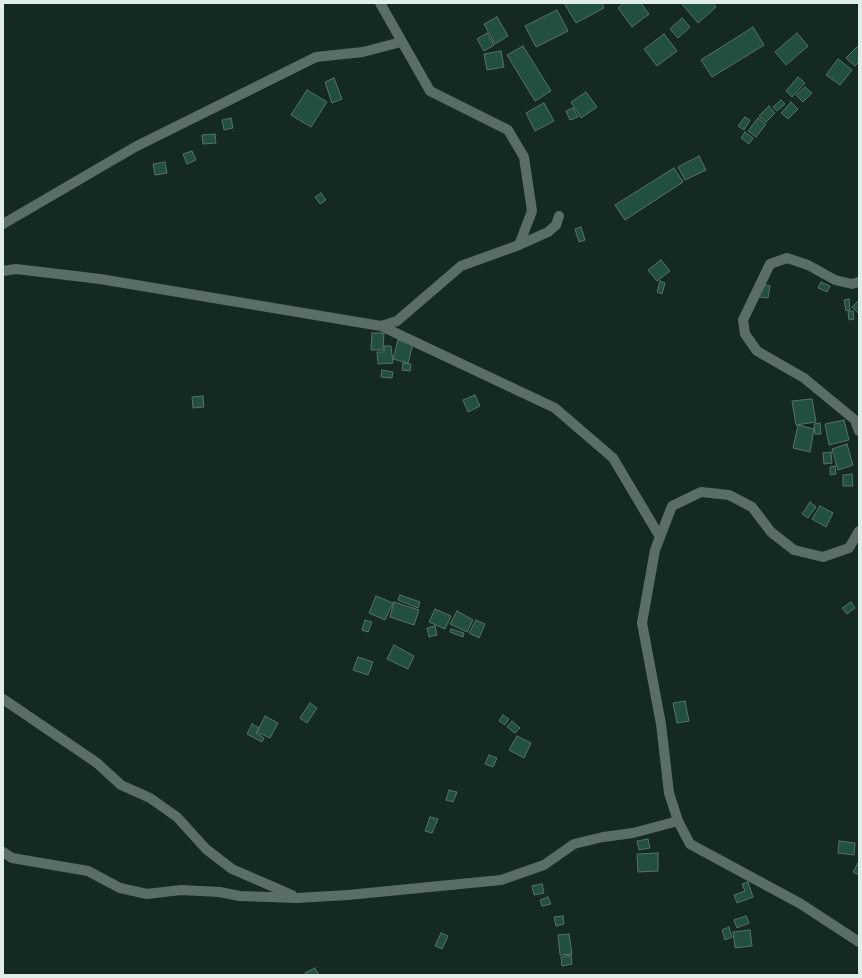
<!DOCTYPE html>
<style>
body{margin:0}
#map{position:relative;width:862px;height:978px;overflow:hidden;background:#142a21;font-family:"Roboto Condensed",sans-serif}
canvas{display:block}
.frame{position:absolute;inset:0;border:4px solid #e1eee8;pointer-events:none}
</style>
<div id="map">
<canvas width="862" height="978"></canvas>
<div class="frame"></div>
</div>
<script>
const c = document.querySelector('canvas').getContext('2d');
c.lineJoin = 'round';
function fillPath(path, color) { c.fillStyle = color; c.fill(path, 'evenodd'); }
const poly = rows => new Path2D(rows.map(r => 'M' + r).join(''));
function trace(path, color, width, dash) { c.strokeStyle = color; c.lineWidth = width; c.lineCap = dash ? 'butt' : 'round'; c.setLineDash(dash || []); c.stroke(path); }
const building = poly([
 [564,3,602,3,604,8,576,23,564,3],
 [624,3,641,3,649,14,632,27,618,8,624,3],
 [684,3,713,3,716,7,698,23,682,4,684,3],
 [557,10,568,31,536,47,525,26,557,10],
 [497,17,508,36,495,44,484,24,497,17],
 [682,18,690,27,678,38,670,29,682,18],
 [753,27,764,45,712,77,701,60,753,27],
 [487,33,494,45,484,51,477,39,487,33],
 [797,33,808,46,786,65,775,52,797,33],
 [664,34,677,51,657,66,644,49,664,34],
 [859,45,859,62,855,66,846,58,859,45],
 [523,46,551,91,535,101,507,55,523,46],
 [501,51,504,67,487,70,484,54,501,51],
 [838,59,852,70,840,85,826,75,838,59],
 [798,77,805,83,792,97,786,91,798,77],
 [334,78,342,99,332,103,325,82,334,78],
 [805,87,812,93,803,102,796,95,805,87],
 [307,90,327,102,311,127,291,115,307,90],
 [586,92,597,107,581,118,571,102,586,92],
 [781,100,785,104,777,111,773,107,781,100],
 [791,102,798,109,788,119,781,113,791,102],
 [544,103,554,121,535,131,526,113,544,103],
 [769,106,775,113,766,122,759,116,769,106],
 [573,108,578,117,570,120,566,111,573,108],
 [745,117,750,120,744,130,738,126,745,117],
 [231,118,233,128,224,130,222,120,231,118],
 [758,118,766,124,756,137,748,131,758,118],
 [745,132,753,138,749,144,741,138,745,132],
 [215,134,216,143,203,144,202,135,215,134],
 [192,151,196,160,187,164,183,154,192,151],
 [699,156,706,170,685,180,678,167,699,156],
 [165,162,167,173,155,175,153,164,165,162],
 [674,168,683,182,625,220,615,205,674,168],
 [321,193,326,200,320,204,315,197,321,193],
 [581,227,585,240,579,242,575,229,581,227],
 [661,260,670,271,657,281,648,270,661,260],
 [660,281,665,283,662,294,657,292,660,281],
 [821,282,830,286,827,292,818,288,821,282],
 [761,284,770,286,768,298,759,297,761,284],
 [849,299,850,310,846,311,844,300,849,299],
 [859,300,859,314,852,307,859,300],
 [853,311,854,319,849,320,848,312,853,311],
 [372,333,384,333,383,350,371,350,372,333],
 [398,340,413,344,408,363,393,359,398,340],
 [384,346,391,346,393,363,378,364,377,352,384,352,384,346],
 [403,363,411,364,410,371,402,370,403,363],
 [382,370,393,372,392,378,381,377,382,370],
 [475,395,480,406,468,412,463,400,475,395],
 [203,396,204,407,193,408,192,397,203,396],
 [812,399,816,422,796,425,792,401,812,399],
 [844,420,849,440,829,445,825,424,844,420],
 [820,423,821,434,815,434,814,424,820,423],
 [798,425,814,429,810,452,793,448,798,425],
 [847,444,853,465,838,470,832,449,847,444],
 [831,452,832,463,824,464,823,453,831,452],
 [835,466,836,474,830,475,830,467,835,466],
 [852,474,853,486,843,486,843,475,852,474],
 [810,502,816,507,808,518,802,514,810,502],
 [820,506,833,513,826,527,812,519,820,506],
 [400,595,420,602,418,608,398,600,400,595],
 [376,596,393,603,385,620,369,613,376,596],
 [394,602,419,610,414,625,390,617,394,602],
 [851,602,855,608,847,614,842,608,851,602],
 [435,609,451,616,445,629,429,622,435,609],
 [457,611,473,620,467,632,450,624,457,611],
 [365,620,372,622,368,632,362,630,365,620],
 [476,620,485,624,479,638,469,633,476,620],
 [435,626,437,635,429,637,427,628,435,626],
 [451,629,464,633,463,637,450,632,451,629],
 [394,645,414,656,408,669,387,659,394,645],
 [358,657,373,662,368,675,353,670,358,657],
 [685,701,689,721,677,723,673,703,685,701],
 [310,703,317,708,307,723,300,718,310,703],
 [503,715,509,719,505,725,499,721,503,715],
 [265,716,278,723,270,738,257,732,265,716],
 [512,721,520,728,515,733,507,727,512,721],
 [252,724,259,728,256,733,264,738,262,742,247,734,252,724],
 [517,736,531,743,524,758,509,750,517,736],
 [489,755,497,758,493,767,485,764,489,755],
 [449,790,457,792,453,802,446,800,449,790],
 [430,817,438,819,432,833,425,831,430,817],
 [648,839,650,848,639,850,637,841,648,839],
 [839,841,855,843,854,855,838,853,839,841],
 [658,853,658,871,638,872,637,854,658,853],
 [859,861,859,875,853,872,859,861],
 [748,882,753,897,737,903,734,895,745,891,742,884,748,882],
 [542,884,544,893,534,895,532,886,542,884],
 [548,897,551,904,542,906,540,900,548,897],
 [563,916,564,924,556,926,554,917,563,916],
 [746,916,749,923,737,928,734,920,746,916],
 [729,927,732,937,725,940,722,930,729,927],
 [750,930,752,946,735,948,733,932,750,930],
 [441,933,448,936,442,949,435,946,441,933],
 [569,934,572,954,560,955,558,935,569,934],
 [571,955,572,964,562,966,561,957,571,955],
 [315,968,319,975,306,975,305,973,315,968]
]);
const minor = poly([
 [380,3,430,91,508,130,524,157,532,211,519,245],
 [3,224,135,147,316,57,363,52,401,42],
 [3,271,16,269,100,279,381,326,555,408,613,458,660,537],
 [381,326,397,321,461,266,519,245,548,232,556,225,559,216],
 [3,699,97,763,121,785,150,798,177,817,206,849,232,869,292,895],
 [3,852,12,858,88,871,120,888,147,894,181,890,219,892,240,896,297,898,348,895,501,880,544,865,574,844,603,837,633,833,678,821]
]);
const tertiary = poly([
 [859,282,852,284,835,280,808,265,787,258,770,264,743,320,745,334,757,351,804,378,855,420,859,431],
 [859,531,849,548,823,557,794,550,771,532,752,507,729,495,701,492,672,506,655,550,642,623,661,724,669,793,678,821,690,844,801,904,859,942]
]);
fillPath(building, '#22503e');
trace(building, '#597166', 1);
trace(minor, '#5b6e66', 10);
trace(tertiary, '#5b6e66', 10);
</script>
